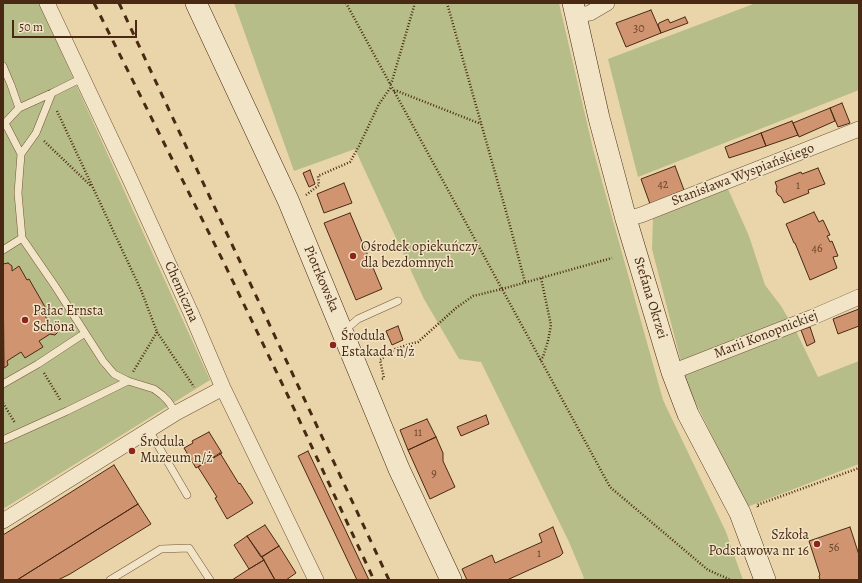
<!DOCTYPE html>
<meta charset="utf-8">
<style>
body{margin:0}
#map{position:relative;width:862px;height:583px;overflow:hidden;background:#e9d5a9;font-family:Alegreya,serif}
canvas{display:block}
.frame{position:absolute;inset:0;border:4px solid #4a2914;pointer-events:none}
.scale{position:absolute;left:12px;top:20px;width:125px;height:18px;box-sizing:border-box;border:2px solid #4a2914;border-top:0;padding-left:5px;font-size:12px;line-height:14px;white-space:nowrap;color:#4a2914;-webkit-text-stroke:3px #f1e4c7;paint-order:stroke}
</style>
<div id="map">
<canvas width="862" height="583"></canvas>
<div class="frame"></div>
<div class="scale">50 m</div>
</div>
<script>
const c = document.querySelector('canvas').getContext('2d');
c.lineJoin = 'round';
function fillPath(path, color) { c.fillStyle = color; c.fill(path, 'evenodd'); }
const poly = rows => new Path2D(rows.map(r => 'M' + r).join(''));
function trace(path, color, width, dash) { c.strokeStyle = color; c.lineWidth = width; c.lineCap = dash ? 'butt' : 'round'; c.setLineDash(dash || []); c.stroke(path); }
function write(font, color, halo, rows, align = 'center') {
  c.font = font + ' Alegreya,serif'; c.lineWidth = 3; c.setLineDash([]); c.textBaseline = 'middle'; c.strokeStyle = halo; c.fillStyle = color; for (const [text, x, y, turn = 0] of rows) {
    c.save(); c.translate(x, y); c.rotate((+turn || 0) * Math.PI / 180); c.textAlign = isNaN(turn) ? turn : align; if (halo) c.strokeText(text, 0, 0); c.fillText(text, 0, 0); c.restore();
  }
}
const green = poly([
 [3,3,39,3,210,380,3,509],
 [234,3,559,3,593,149,663,400,726,532,743,580,581,580,584,578,569,542,481,362,459,359,424,299,355,149,294,171],
 [756,3,859,3,859,90,638,177,608,59],
 [728,189,749,236,765,285,781,306,796,331,818,377,859,361,859,464,747,507,687,385,652,249,653,218]
]);
const building = poly([
 [651,10,661,33,626,47,616,23,651,10],
 [685,17,688,23,661,33,658,25,659,23,668,19,670,23,685,17],
 [842,103,850,123,838,127,830,108,842,103],
 [830,108,835,121,799,137,793,123,830,108],
 [792,121,798,135,766,146,761,133,792,121],
 [761,133,766,146,729,158,725,147,761,133],
 [675,166,684,190,650,204,641,179,675,166],
 [818,168,825,184,808,190,809,193,784,203,781,197,778,195,776,191,777,187,775,182,801,172,802,174,818,168],
 [310,170,315,184,309,187,303,173,310,170],
 [344,183,352,203,324,213,317,194,344,183],
 [814,212,819,222,823,220,830,235,827,236,830,242,832,241,838,256,833,257,837,268,810,280,795,243,794,243,786,224,814,212],
 [350,213,382,289,356,300,324,223,350,213],
 [8,263,12,266,12,271,19,266,27,280,29,279,48,312,44,314,51,326,54,325,56,326,59,331,55,335,50,334,39,341,43,347,25,358,21,352,7,361,8,365,4,368,3,264,8,263],
 [859,309,859,326,838,334,833,319,859,309],
 [398,326,403,340,392,345,386,331,398,326],
 [810,327,815,342,807,346,801,330,810,327],
 [486,415,489,424,461,436,457,427,486,415],
 [427,419,436,437,408,450,400,430,427,419],
 [209,432,222,453,196,468,184,448,193,443,192,441,209,432],
 [436,437,443,453,443,461,455,487,430,499,408,450,436,437],
 [308,451,369,580,357,580,298,456,308,451],
 [220,453,239,484,240,483,253,503,227,519,215,498,217,497,198,467,220,453],
 [114,465,138,504,17,580,3,580,3,535,114,465],
 [138,504,151,524,70,574,58,580,17,580,138,504],
 [265,525,279,546,261,557,247,536,265,525],
 [553,527,563,553,560,556,507,580,467,580,462,569,492,555,495,563,542,542,539,534,553,527],
 [850,527,859,555,859,580,820,580,819,576,820,575,809,541,850,527],
 [247,536,264,560,249,569,234,545,247,536],
 [279,546,296,573,286,580,275,580,262,557,279,546],
 [264,560,275,580,232,580,249,569,264,560]
]);
const path = poly([
 [346,3,610,487,708,570,731,580],
 [447,3,509,222,525,282],
 [390,84,392,81,415,3],
 [394,92,397,91,481,124],
 [57,111,141,290,157,332,133,372],
 [44,141,91,186],
 [306,195,319,185,318,176,350,162,359,146,379,104,391,87],
 [157,332,194,387],
 [540,360,543,357,548,341,551,325,541,278],
 [44,373,61,401],
 [382,379,384,378,380,360,395,349,410,344,418,342,456,308,473,296,502,289,612,258],
 [3,403,15,423],
 [758,507,757,505,859,468]
]);
const lane = poly([
 [3,66,11,85,19,108],
 [82,78,52,93,19,108,5,123,21,154,18,193,22,238,55,286,103,361,114,374,128,381,154,389,162,395,168,401,176,413],
 [21,154,36,133,52,93],
 [3,250,22,238],
 [342,329,351,325,358,319,398,301],
 [3,384,38,364,85,333],
 [149,430,187,495],
 [3,440,67,411,128,381],
 [110,580,161,549,189,548,210,580]
]);
const street = poly([
 [47,3,129,177,191,313,223,388,316,580],
 [575,16,590,13,607,3],
 [626,219,641,215,859,129],
 [672,372,813,317,859,297],
 [3,521,176,413,223,388]
]);
const secondary = poly([
 [196,3,288,200,399,469,451,580],
 [573,3,599,118,626,219,672,372,688,414,740,513,765,580]
]);
const rail = poly([
 [94,3,225,265,289,398,374,580],
 [119,3,389,580]
]);
const markers = [
 [353,256,4,"#8f2418"],
 [25,320,4,"#8f2418"],
 [333,345,4,"#8f2418"],
 [132,451,4,"#8f2418"],
 [817,544,4,"#8f2418"]
];
const numberNames = [
 ["30",639,29],
 ["42",663,185],
 ["1",798,186],
 ["46",817,249],
 ["11",418,433],
 ["9",434,474],
 ["56",834,548],
 ["1",539,554]
];
const streetNames = [
 ["Stanisława Wyspiańskiego",743,175,-21],
 ["Piotrkowska",321,279,67],
 ["Chemiczna",181,292,66],
 ["Stefana Okrzei",650,298,73],
 ["Marii Konopnickiej",766,335,-21]
];
const poiNames = [
 ["Ośrodek opiekuńczy",361,248],
 ["dla bezdomnych",361,264],
 ["Pałac Ernsta",33,312],
 ["Schöna",33,328],
 ["Środula",341,337],
 ["Estakada n/ż",341,353],
 ["Środula",140,443],
 ["Muzeum n/ż",140,459],
 ["Szkoła",809,536,"right"],
 ["Podstawowa nr 16",809,552,"right"]
];
fillPath(green, '#b6bd88');
fillPath(building, '#d09570');
trace(building, '#4a2914', 1);
trace(lane, '#725439', 8);
trace(street, '#725439', 16);
trace(secondary, '#4a2914', 22);
trace(path, '#4a2914', 2.5, [1, 2]);
trace(lane, '#f1e4c7', 7);
trace(street, '#f1e4c7', 15);
trace(secondary, '#f1e4c7', 21);
trace(rail, '#4a2914', 3, [7, 7]);
for (const [x, y, r, color] of markers) { const dot = new Path2D(); dot.arc(x, y, r, 0, 2 * Math.PI); c.fillStyle = color; c.fill(dot); trace(dot, '#f1e4c7', 1.5); }
write('12px', '#6c442b', null, numberNames);
write('14px', '#4a2914', '#f1e4c7', streetNames);
write('14px', '#4a2914', '#f1e4c7', poiNames, 'left');
</script>
